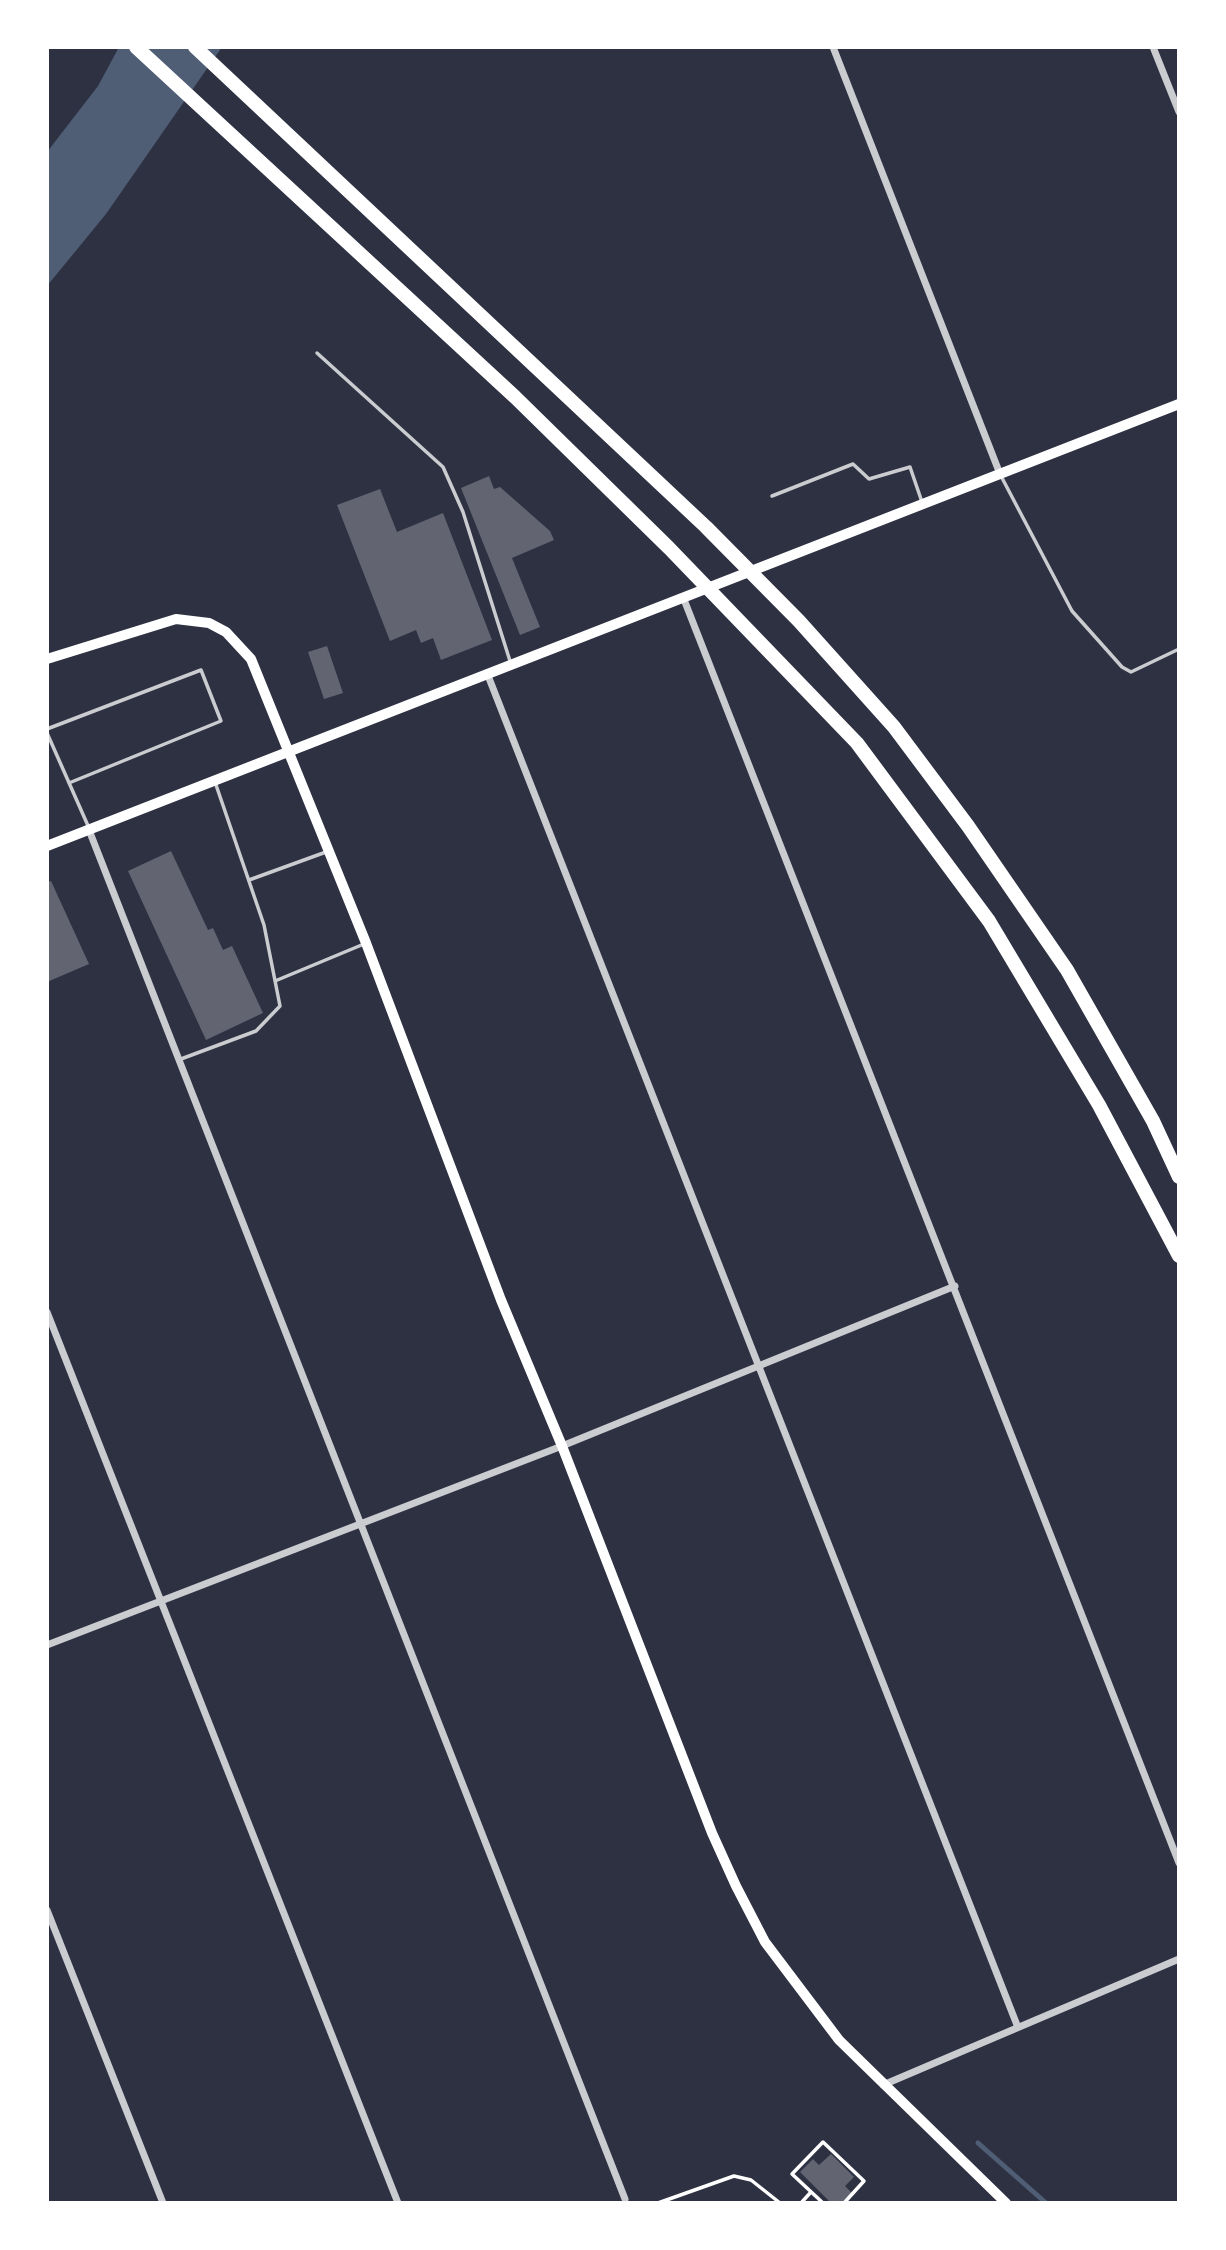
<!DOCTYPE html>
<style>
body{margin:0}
#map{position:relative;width:1226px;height:2250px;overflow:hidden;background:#2d3142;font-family:Manrope,sans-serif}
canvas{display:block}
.frame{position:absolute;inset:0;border:49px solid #fff;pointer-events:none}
</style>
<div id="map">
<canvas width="1226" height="2250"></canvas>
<div class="frame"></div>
</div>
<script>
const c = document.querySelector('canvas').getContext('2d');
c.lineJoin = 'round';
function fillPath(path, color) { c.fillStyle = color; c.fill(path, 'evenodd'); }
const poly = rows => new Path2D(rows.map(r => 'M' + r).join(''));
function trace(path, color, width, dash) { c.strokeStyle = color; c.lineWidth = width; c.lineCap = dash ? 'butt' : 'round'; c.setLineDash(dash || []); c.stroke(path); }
const water = poly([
 [119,47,222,47,106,214,47,286,47,152,98,86]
]);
const stream = poly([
 [978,2143,1046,2203]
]);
const building = poly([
 [489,476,494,489,500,487,550,531,554,540,512,558,540,627,520,635,461,488],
 [380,489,397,532,443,513,492,640,441,660,433,638,421,643,416,630,390,641,337,505],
 [327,646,343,693,324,699,308,652],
 [171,851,208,930,213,928,223,950,232,946,263,1013,206,1040,128,871],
 [51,881,89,964,47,982,47,882],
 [831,2154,854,2177,845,2186,852,2193,842,2203,831,2203,800,2172,813,2159,819,2165]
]);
const path = poly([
 [658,2203,734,2176,751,2180,780,2203],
 [801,2203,811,2192],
 [823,2203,792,2174,823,2142,864,2181,844,2203]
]);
const service = poly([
 [317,353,443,467,463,512,510,661],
 [1001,476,1072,611,1122,667,1131,672,1179,649],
 [772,496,853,464,869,479,910,467,922,502],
 [47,729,201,670,221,721,69,783],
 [47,733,89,828],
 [249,880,326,852],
 [275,981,364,944],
 [181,1059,256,1031,280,1006,264,925,215,782]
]);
const minor = poly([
 [833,47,1000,474],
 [1153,47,1179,112],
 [683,597,1179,1863],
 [487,673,1017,2025],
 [89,830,625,2199],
 [47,1312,398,2203],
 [47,1645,562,1446,955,1286],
 [47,1910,163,2203],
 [883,2085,1179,1959]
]);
const secondary = poly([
 [47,659,176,619,209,623,226,632,251,659,366,943,501,1300,562,1446,712,1833,736,1886,765,1942,839,2040,1006,2203],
 [47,846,1179,404]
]);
const motorway = poly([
 [136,47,515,397,669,548,857,743,989,921,1099,1105,1179,1256],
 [195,47,706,527,799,621,894,727,968,826,1067,970,1153,1121,1179,1177]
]);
fillPath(water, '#4f5d75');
trace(stream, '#4f5d75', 5);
fillPath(building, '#626471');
trace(path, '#fff', 3.5);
trace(service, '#caccd0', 3.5);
trace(minor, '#caccd0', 7);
trace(secondary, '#fff', 10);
trace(motorway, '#fff', 14);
</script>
